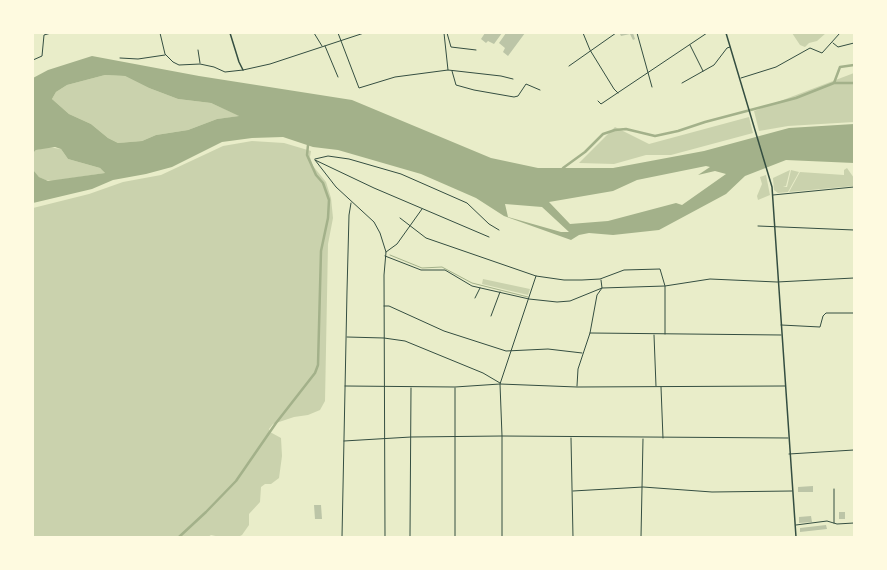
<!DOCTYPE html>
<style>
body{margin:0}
#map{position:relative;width:887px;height:570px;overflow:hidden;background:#e9edc9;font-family:"PT Sans Narrow",sans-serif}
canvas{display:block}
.frame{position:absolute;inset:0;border:34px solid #fefae0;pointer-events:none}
</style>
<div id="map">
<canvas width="887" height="570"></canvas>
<div class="frame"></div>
</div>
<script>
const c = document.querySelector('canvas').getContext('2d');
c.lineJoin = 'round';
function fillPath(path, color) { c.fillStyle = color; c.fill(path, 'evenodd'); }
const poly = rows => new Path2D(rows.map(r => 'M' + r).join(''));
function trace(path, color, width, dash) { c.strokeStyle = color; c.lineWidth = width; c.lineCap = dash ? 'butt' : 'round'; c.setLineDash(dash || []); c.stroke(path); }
const green = poly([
 [792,33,826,33,817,41,809,43,805,47,800,45],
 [854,73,854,122,788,126,759,131,754,111],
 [105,75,125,76,149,88,178,99,211,103,240,116,217,119,188,130,156,135,142,141,118,143,108,138,91,124,69,114,52,99,56,92,67,85],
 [749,117,753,133,671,155,646,155,614,164,579,163,615,127,649,144],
 [252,141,284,143,311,151,310,157,313,166,326,182,331,198,333,218,328,244,325,401,320,410,308,415,294,417,273,424,269,429,270,432,281,438,282,456,279,478,271,484,265,484,261,487,260,502,249,514,249,525,242,535,238,537,220,537,211,535,208,537,33,537,33,208,89,194,123,182,161,175,223,146],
 [48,147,61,149,68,159,100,168,105,173,53,181,45,180,39,177,33,171,33,153,36,150],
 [847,168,854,178,854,186,789,192,800,172,844,175,844,170],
 [790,170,786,186,783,187,787,187,791,170,799,172,788,192,778,193,774,190,773,178],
 [766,175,770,195,758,200,757,196,762,184,760,177],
 [483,279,530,289,528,295,482,284]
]);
const water = poly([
 [92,56,199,76,352,100,491,158,538,168,613,168,704,151,789,128,854,124,854,163,786,160,745,176,726,194,659,230,613,235,589,233,579,235,571,240,504,216,476,198,421,174,338,150,313,147,283,137,252,138,222,142,172,167,146,174,113,180,92,189,33,203,33,170,39,177,48,181,105,173,100,168,68,159,61,149,55,147,36,150,33,153,33,78,48,70],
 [105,75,125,76,149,88,178,99,211,103,239,116,217,119,188,130,156,135,142,141,118,143,108,138,91,124,69,114,52,99,56,92,67,85],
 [706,166,710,167,698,175,715,171,726,174,682,205,676,203,608,221,570,224,549,202,613,191,637,180],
 [505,204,542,207,569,232,561,232,508,217]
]);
const stream = poly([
 [390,255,422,268,442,267,472,283,528,297]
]);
const canal = poly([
 [854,65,840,67,834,83,854,83],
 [563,168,585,152,603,134,615,130,626,129,655,136,678,131,705,122,796,98,834,83],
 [179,537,206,512,236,481,276,423,315,373,318,365,321,251,328,218,329,200,323,183,316,175,307,155,308,145]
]);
const building = poly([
 [485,33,502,33,494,44,488,41,486,43,481,39],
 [506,33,525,33,508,56,503,52,505,48,499,43],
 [633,33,635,39,633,40,630,34,621,36,620,34],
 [813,486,813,492,798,492,798,487],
 [314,505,321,505,322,519,315,519],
 [839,512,845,512,845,519,839,519],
 [811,516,812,522,799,523,799,517],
 [826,525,827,529,800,532,800,528]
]);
const minor = poly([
 [160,33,165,54,173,62,179,65,200,64,214,67,225,72,243,70,270,64,364,33],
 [314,33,322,46],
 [338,33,359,88,395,77,448,70,501,76,513,79],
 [444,33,448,70],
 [447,33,451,47,476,50],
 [583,33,590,50,614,89,618,93],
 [637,33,652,87],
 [833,43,838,47,854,43],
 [690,45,703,71],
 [325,46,338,77],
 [198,50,200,63],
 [120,58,138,59,165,55],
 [33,60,42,56,44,35,51,33],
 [569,66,616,33],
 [452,71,456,85,474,90,514,97,518,96,526,84,540,90],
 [741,78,776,67,810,48,822,53,840,33],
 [682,83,714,65,727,48,730,47],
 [598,101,601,104,707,33],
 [315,159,328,156,349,159,401,174,467,203,489,224,499,230],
 [315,160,336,187,374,222,380,233,386,252,384,275,385,537],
 [315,160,374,188,489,237],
 [773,195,854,187],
 [400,218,426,238,536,276,564,280,582,280,600,279,624,270,660,269,665,286,665,334],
 [758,226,854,230],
 [386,252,397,244,422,209],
 [385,256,421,270,445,270,472,286,529,299,557,302,570,301,602,288,665,286,710,279,777,282,854,278],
 [475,298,480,288],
 [384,306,389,306,444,331,506,351,548,349,582,353],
 [491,316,500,292],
 [781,325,820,327,823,316,826,313,854,313],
 [590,333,781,335],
 [654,335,656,386],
 [347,337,384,338,405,341,483,373,500,383],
 [345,386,455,387,500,384,577,387,785,386],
 [577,386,578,369,590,333,597,295,602,288,601,280],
 [661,387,663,438],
 [455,388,455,537],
 [571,438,573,537],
 [344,441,411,437,502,436,788,438],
 [789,454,854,450],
 [834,489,834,523],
 [573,491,643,487,712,492,792,491],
 [796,525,827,521,837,524,854,523],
 [342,537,347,291,349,215,351,203],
 [410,537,411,388],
 [502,537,502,436,500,384,536,276],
 [641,537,643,439]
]);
const tertiary = poly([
 [230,33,239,62,243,70]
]);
const secondary = poly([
 [726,33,772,187,796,537]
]);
fillPath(green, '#cad2ad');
fillPath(water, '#a3b18a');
trace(stream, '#a3b18a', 1);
trace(canal, '#a3b18a', 2.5);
fillPath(building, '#bcc5a7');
trace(minor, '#344e41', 1);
trace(tertiary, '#344e41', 1.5);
trace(secondary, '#344e41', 1.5);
</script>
